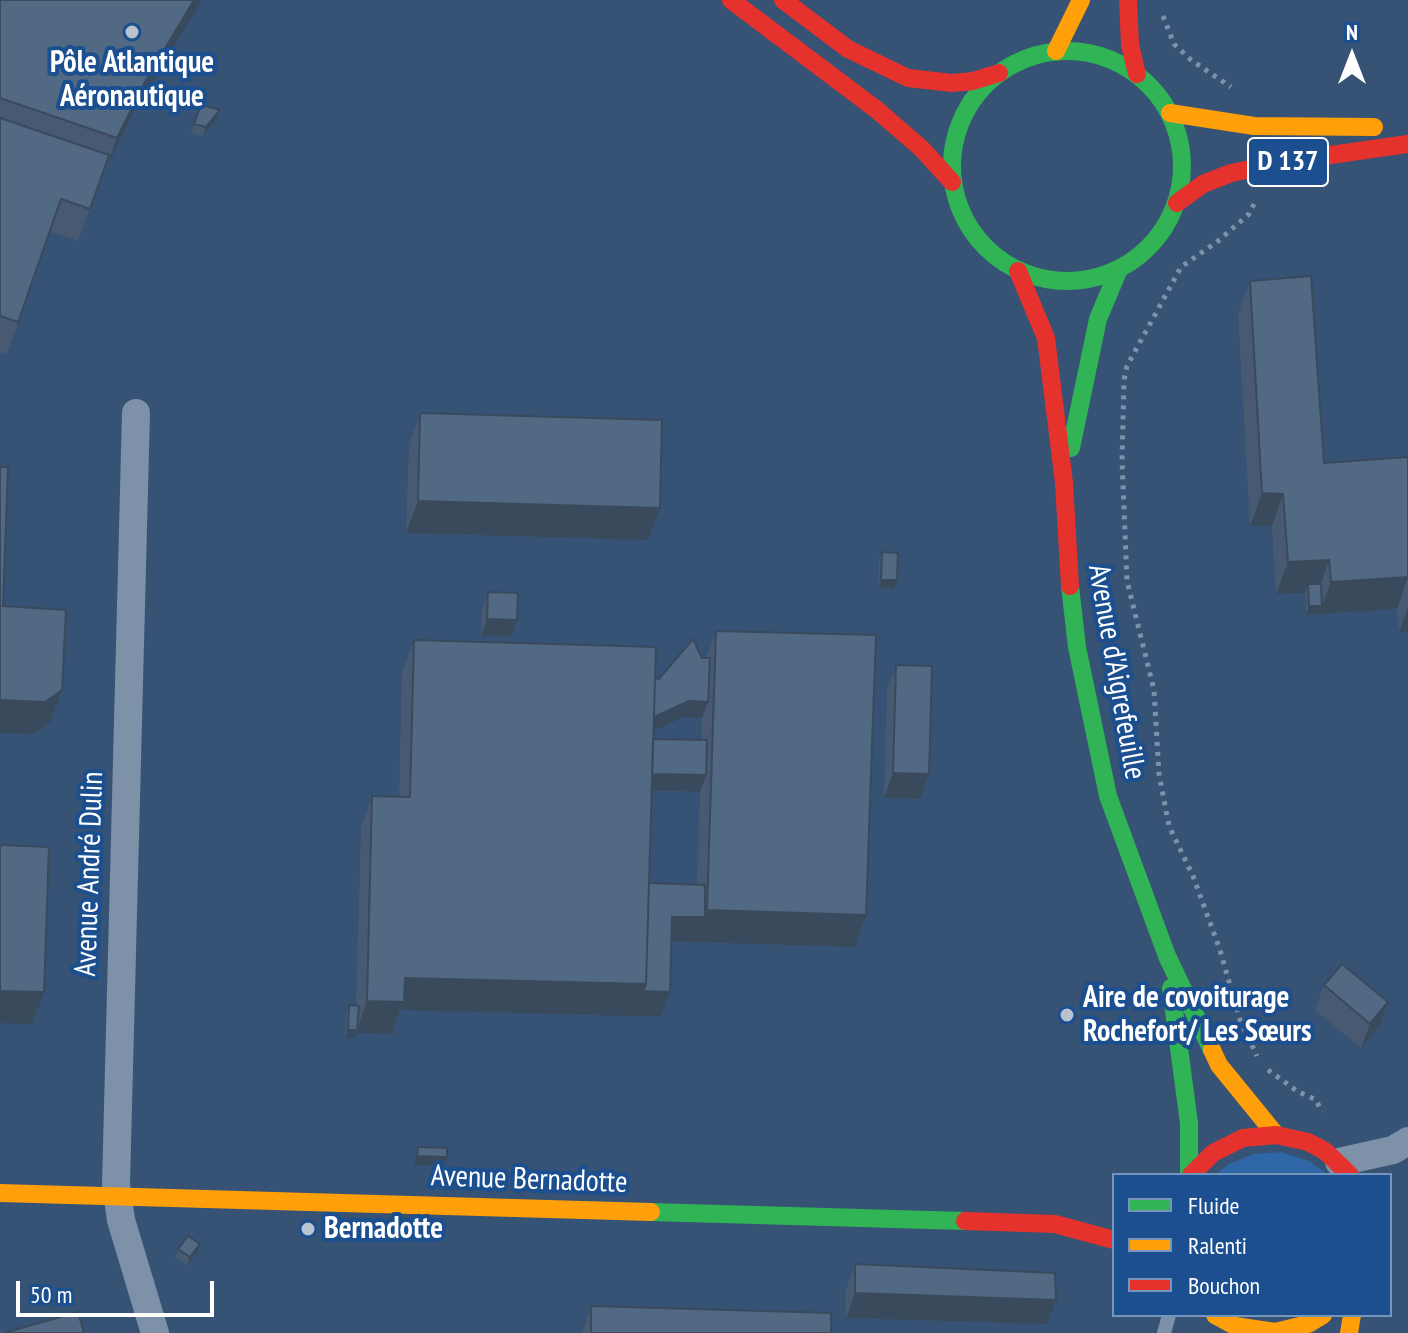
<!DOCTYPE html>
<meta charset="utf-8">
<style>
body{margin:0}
#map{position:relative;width:1408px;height:1333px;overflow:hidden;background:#365274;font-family:"PT Sans Narrow",sans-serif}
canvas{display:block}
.legend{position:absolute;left:1112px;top:1173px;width:280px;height:144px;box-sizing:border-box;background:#1b4f8f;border:2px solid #7695bc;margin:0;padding:10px 14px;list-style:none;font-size:24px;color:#fff}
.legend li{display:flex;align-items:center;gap:16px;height:40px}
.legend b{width:40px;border:2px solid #7695bc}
.north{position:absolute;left:1312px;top:16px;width:80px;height:80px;-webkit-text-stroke:6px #1b4f8f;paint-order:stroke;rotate:0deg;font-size:22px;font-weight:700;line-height:32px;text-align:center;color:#fff}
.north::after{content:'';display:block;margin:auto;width:28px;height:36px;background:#fff;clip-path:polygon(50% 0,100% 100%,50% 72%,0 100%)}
.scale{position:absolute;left:16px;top:1281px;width:198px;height:36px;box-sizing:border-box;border:4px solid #fff;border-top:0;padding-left:10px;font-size:24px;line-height:28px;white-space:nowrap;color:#fff;-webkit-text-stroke:6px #1b4f8f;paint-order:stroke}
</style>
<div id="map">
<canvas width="1408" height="1333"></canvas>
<ul class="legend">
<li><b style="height:10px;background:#30b455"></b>Fluide</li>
<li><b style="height:10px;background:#ff9f0a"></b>Ralenti</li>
<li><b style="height:10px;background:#e5322d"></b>Bouchon</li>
</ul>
<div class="north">N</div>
<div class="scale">50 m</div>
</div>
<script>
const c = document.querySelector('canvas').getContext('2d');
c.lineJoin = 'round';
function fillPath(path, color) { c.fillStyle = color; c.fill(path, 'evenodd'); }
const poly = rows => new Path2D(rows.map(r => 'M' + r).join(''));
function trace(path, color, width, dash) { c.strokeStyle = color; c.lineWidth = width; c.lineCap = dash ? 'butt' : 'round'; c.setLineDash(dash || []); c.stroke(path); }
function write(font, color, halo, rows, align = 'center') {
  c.font = font + ' "PT Sans Narrow",sans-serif'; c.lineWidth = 8; c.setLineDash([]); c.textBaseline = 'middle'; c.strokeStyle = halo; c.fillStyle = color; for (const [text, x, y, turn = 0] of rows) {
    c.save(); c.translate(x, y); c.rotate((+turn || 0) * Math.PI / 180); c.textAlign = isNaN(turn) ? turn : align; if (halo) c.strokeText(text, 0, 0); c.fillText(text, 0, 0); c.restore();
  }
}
const green = poly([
 [1281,1152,1309,1161,1329,1175,1215,1175,1229,1164,1253,1154]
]);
const path = poly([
 [1163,16,1174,44,1191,60,1231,87],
 [1254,204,1249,214,1218,241,1181,267,1127,366,1124,380,1122,460,1127,581,1154,690,1159,774,1169,826,1193,876,1220,950,1240,1020,1257,1056],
 [1268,1070,1297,1091,1316,1100,1322,1112]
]);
const lane = poly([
 [1164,1333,1169,1315]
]);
const street = poly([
 [136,413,116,1184,121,1220,155,1333],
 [1339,1162,1393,1150,1408,1141]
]);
const fast = poly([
 '952 166a115 115 0 1 1 230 0a115 115 0 1 1-230 0Z',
 [1071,448,1098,319,1119,269],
 [1070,586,1077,647,1108,796,1167,956,1212,1050],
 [1171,988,1189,1123,1189,1175],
 [651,1212,965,1221]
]);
const slow = poly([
 [1056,51,1081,0],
 [1170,113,1254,126,1374,127],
 [1212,1050,1219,1065,1276,1135],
 [0,1193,651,1212],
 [1215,1315,1235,1326,1275,1332,1308,1324,1323,1315],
 [1349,1333,1352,1315]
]);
const jam = poly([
 [731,0,877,110,922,149,952,182],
 [783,0,848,49,908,78,952,83,973,81,999,73],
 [1128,0,1130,45,1137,74],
 [1177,203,1203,184,1231,173,1296,160,1408,144],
 [1018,271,1046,338,1064,483,1070,586],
 [1191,1175,1213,1153,1243,1138,1276,1135,1308,1142,1325,1151,1350,1175],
 [965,1221,1055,1224,1114,1240]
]);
const wall = poly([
 [0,0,133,114,105,171,104,170,78,241,50,232,7,354,0,352],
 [201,105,220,110,217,118,203,136,191,133],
 [1250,281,1324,463,1408,457,1408,632,1399,632,1397,609,1306,615,1305,593,1276,594,1272,526,1250,526,1238,314],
 [420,413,648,540,406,533,409,445],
 [882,552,897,580,894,589,878,588,879,561],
 [488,592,517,620,511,637,481,636,482,609],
 [716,631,855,947,672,941,661,1016,400,1010,392,1034,356,1033,354,1038,345,1038,346,1014,349,1005,356,1006,361,828,372,796,399,797,402,672,414,640,659,679,702,658,706,658],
 [683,717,702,718,702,740,653,739,653,731],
 [652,791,700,792,697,885,649,883],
 [896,665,929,774,920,799,884,798,887,690],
 [1324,985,1388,1002,1379,1027,1361,1048,1315,1010],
 [200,1244,197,1253,187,1266,175,1257,178,1249],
 [855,1264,1047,1324,846,1318,846,1289],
 [591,1306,831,1333,582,1333]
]);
const shadedWall = poly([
 [194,0,202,0,133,114,105,171,117,138,145,82],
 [220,110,217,118,203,136,206,127],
 [1262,493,1283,494,1272,526,1250,526],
 [418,501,660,508,648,540,406,533],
 [1329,560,1318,592,1308,584,1305,593,1276,594,1288,562],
 [1408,577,1397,609,1306,615,1309,606,1322,606,1331,582],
 [881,580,897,580,894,589,878,588],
 [1408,608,1408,632,1399,632],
 [487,619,517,620,511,637,481,636],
 [62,690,50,722,34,734,0,733,0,700],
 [689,701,708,702,702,718,683,717,643,736,649,719],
 [893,773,929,774,920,799,884,798],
 [647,774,706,775,700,792,641,790],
 [707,910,866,915,855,947,663,941,672,917,705,917],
 [405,978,646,984,634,1016,400,1010,392,1034,356,1033,354,1038,345,1038,348,1030,357,1030,367,1001],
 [0,991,44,992,32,1024,0,1023],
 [643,991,670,992,661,1016,634,1016],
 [1388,1002,1379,1027,1361,1048,1370,1024],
 [417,1156,447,1157,444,1165,414,1165],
 [200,1244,197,1253,187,1266,190,1257],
 [855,1293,1056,1300,1047,1324,846,1318]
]);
const building = poly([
 [0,0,194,0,145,82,117,138,0,98,0,0],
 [201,105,220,110,206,127,194,124,201,105],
 [0,118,109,155,90,209,61,199,18,322,0,316,0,118],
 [1311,276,1324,463,1408,457,1408,577,1331,582,1329,560,1288,562,1283,494,1262,493,1250,281,1311,276],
 [420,413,662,420,660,508,418,501,420,413],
 [0,467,8,467,3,606,66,610,62,690,45,702,0,700,0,467],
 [882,552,898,553,897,580,881,580,882,552],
 [1308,584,1321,584,1322,606,1309,606,1308,584],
 [488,592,518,593,517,620,487,619,488,592],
 [716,631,876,635,866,915,707,910,716,631],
 [693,639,702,658,710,658,708,702,689,701,654,717,655,678,659,679,693,639],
 [414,640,656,647,646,984,405,978,404,1002,367,1001,372,796,410,797,414,640],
 [896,665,932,666,929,774,893,773,896,665],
 [653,739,707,740,706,775,652,774,653,739],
 [0,845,49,847,44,992,0,991,0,845],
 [649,883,705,885,705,917,672,917,670,992,643,991,646,984,649,883],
 [1342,964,1388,1002,1370,1024,1324,985,1342,964],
 [349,1005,359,1006,357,1030,348,1030,349,1005],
 [418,1147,447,1148,447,1157,417,1156,418,1147],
 [188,1236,200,1244,190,1257,178,1249,188,1236],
 [855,1264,1055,1273,1056,1300,855,1293,855,1264],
 [591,1306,831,1313,831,1333,591,1333,591,1306],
 [78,1312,84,1333,4,1333,78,1312]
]);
const markers = [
 [132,32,8,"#b9c2ce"],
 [1067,1015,8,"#b9c2ce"],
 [308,1229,8,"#b9c2ce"]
];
const shields = [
 [1288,162,80]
];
const shieldNames = [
 ["D 137",1288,162]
];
const poiNames = [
 ["Pôle Atlantique",132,63,"center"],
 ["Aéronautique",132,97,"center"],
 ["Aire de covoiturage",1083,998],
 ["Rochefort/ Les Sœurs",1083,1032],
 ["Bernadotte",324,1229]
];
const streetNames = [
 ["Avenue d'Aigrefeuille",1116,672,80],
 ["Avenue André Dulin",90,874,-88],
 ["Avenue Bernadotte",529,1180,2]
];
fillPath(green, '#2f66a5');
trace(path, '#7d92a8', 5, [4, 6]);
trace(lane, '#7d92a8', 14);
trace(street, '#7d92a8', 28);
trace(fast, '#30b455', 18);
trace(slow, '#ff9f0a', 18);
trace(jam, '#e5322d', 18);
fillPath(wall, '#475a72');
fillPath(shadedWall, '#394a5c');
fillPath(building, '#526984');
trace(building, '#394a5c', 2);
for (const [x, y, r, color] of markers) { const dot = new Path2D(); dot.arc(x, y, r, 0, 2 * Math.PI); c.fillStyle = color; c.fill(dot); trace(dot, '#1b4f8f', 3); }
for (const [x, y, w] of shields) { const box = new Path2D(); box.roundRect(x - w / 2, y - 24, w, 48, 6); c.fillStyle = '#1b4f8f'; c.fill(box); trace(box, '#fff', 2); }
write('bold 28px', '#fff', null, shieldNames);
write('bold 30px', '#fff', '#1b4f8f', poiNames, 'left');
write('30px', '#fff', '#1b4f8f', streetNames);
</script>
